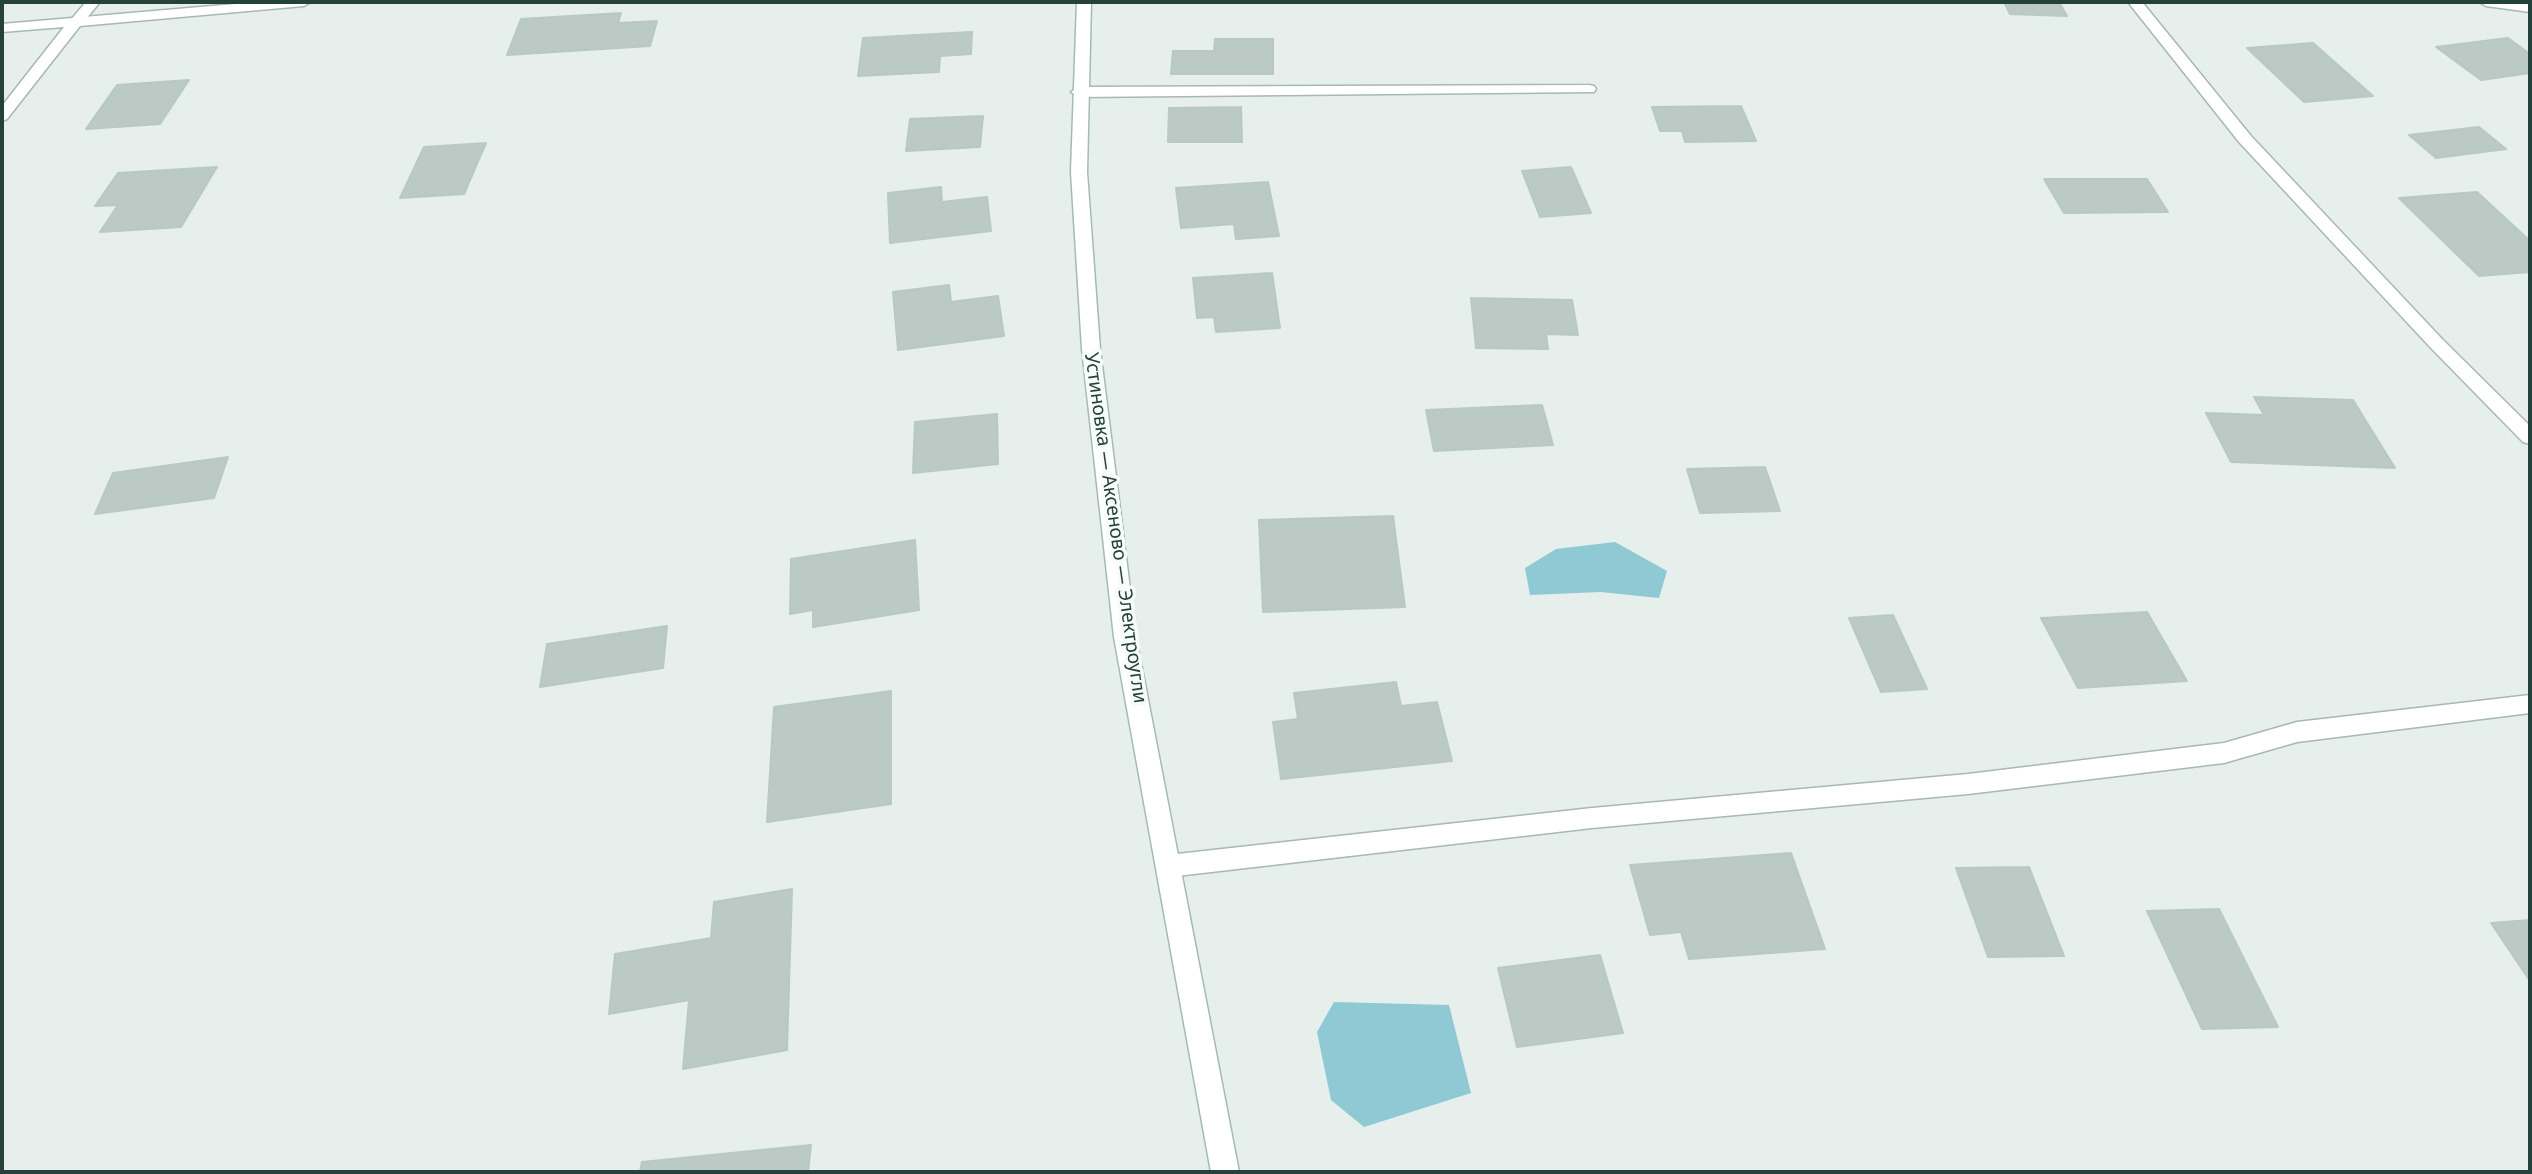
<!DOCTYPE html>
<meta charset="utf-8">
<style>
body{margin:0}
#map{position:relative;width:2532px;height:1174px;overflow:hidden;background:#e6efeb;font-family:"Noto Sans",sans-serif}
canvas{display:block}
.frame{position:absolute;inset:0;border:4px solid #24423a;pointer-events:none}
</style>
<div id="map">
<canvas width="2532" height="1174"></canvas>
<div class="frame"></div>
</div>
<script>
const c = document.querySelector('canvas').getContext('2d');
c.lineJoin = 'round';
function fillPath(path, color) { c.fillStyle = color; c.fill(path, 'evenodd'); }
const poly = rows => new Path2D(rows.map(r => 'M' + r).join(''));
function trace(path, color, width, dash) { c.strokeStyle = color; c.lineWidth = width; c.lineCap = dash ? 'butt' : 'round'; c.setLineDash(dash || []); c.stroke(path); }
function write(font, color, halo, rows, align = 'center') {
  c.font = font + ' "Noto Sans",sans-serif'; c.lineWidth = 7; c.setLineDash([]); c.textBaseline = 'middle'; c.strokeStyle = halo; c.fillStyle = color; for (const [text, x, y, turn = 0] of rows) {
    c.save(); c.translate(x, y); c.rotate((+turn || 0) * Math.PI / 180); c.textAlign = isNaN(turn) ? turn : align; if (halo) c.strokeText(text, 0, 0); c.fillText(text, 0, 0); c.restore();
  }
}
const water = poly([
 [1615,542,1667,571,1659,598,1601,592,1530,595,1525,568,1556,549],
 [1334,1002,1449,1005,1471,1093,1364,1127,1331,1100,1317,1032]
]);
const building = poly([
 [2004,2,2059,2,2067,16,2010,14,2004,2],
 [621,13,618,23,657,21,650,46,507,55,521,19,621,13],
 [972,32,971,54,940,56,939,72,858,76,863,38,972,32],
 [2508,38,2530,54,2530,73,2481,80,2436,47,2508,38],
 [1215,39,1273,39,1273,74,1171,74,1173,51,1214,51,1215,39],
 [2313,43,2373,96,2304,102,2247,48,2313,43],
 [189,80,160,124,86,129,117,85,189,80],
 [1741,106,1756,141,1685,142,1682,131,1660,131,1652,107,1741,106],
 [1241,107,1242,142,1168,142,1169,108,1241,107],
 [983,116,980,147,906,151,910,119,983,116],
 [2479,127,2506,149,2436,158,2409,135,2479,127],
 [486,143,464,194,400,198,424,147,486,143],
 [217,167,181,227,100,232,118,205,95,206,118,173,217,167],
 [1571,167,1591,213,1540,217,1522,171,1571,167],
 [2044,179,2147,179,2168,212,2064,213,2044,179],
 [1268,182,1279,236,1236,239,1234,224,1181,228,1176,188,1268,182],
 [941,187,942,202,987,197,991,231,890,243,888,193,941,187],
 [2477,192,2530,241,2530,272,2479,276,2399,198,2477,192],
 [1272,273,1280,328,1216,332,1214,317,1197,318,1193,278,1272,273],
 [949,285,951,302,998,296,1004,336,898,350,893,292,949,285],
 [1471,298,1572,300,1578,335,1546,334,1548,349,1476,348,1471,298],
 [2254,397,2353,400,2395,468,2231,462,2206,413,2264,415,2254,397],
 [1542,405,1553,445,1434,451,1426,410,1542,405],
 [997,414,998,464,913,473,915,422,997,414],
 [228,457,214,498,95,514,113,473,228,457],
 [1765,467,1780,511,1700,513,1687,469,1765,467],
 [1393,516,1405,607,1263,612,1259,520,1393,516],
 [915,540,919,610,813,627,813,610,790,614,791,559,915,540],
 [2147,612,2187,681,2078,688,2041,618,2147,612],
 [1893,615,1927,689,1881,692,1849,618,1893,615],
 [667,626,663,668,540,687,547,644,667,626],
 [1396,682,1401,706,1437,702,1452,761,1281,779,1273,722,1298,719,1294,693,1396,682],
 [891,691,891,804,767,822,774,707,891,691],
 [1791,853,1825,949,1689,959,1681,932,1650,935,1630,865,1791,853],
 [2029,867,2064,956,1988,957,1956,868,2029,867],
 [792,889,787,1050,683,1069,689,1000,609,1014,615,954,711,938,714,902,792,889],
 [2219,909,2278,1027,2202,1029,2147,911,2219,909],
 [2530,920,2530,981,2491,923,2530,920],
 [1600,955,1623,1033,1517,1047,1498,968,1600,955],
 [811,1145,808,1172,640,1172,642,1162,811,1145]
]);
const service = poly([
 [86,2,100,2,81,25,71,25,69,22,86,2],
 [1589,85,1594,86,1596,89,1594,92,1079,97,1071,92,1079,87,1589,85],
 [2530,695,2530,713,2297,742,2224,763,1968,794,1592,828,1168,877,1159,874,1156,866,1159,858,1168,855,1592,808,1968,774,2224,743,2297,722,2530,695]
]);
const minor = poly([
 [259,2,311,2,304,6,80,26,7,119,2,121,2,106,64,27,2,32,2,24,259,2],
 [2128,2,2142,2,2251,136,2443,340,2530,426,2530,444,2523,442,2431,348,2239,142,2128,2],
 [2479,2,2530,4,2530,12,2486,6,2479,2]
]);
const secondary = poly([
 [1077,2,1091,2,1087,172,1100,349,1136,637,1239,1172,1211,1172,1114,637,1082,349,1071,172,1077,2]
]);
const streetNames = [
 ["Устиновка — Аксеново — Электроугли",1115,528,82]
];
fillPath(water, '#8ec9d4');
fillPath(building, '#bbcac4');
trace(building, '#b8c9c2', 2);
trace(service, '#a8b8b2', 3);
trace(minor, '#a8b8b2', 3);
trace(secondary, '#a4bbb3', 3);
fillPath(service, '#fff');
fillPath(minor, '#fff');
fillPath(secondary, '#fff');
write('19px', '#24423a', '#f7fbf9', streetNames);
</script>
